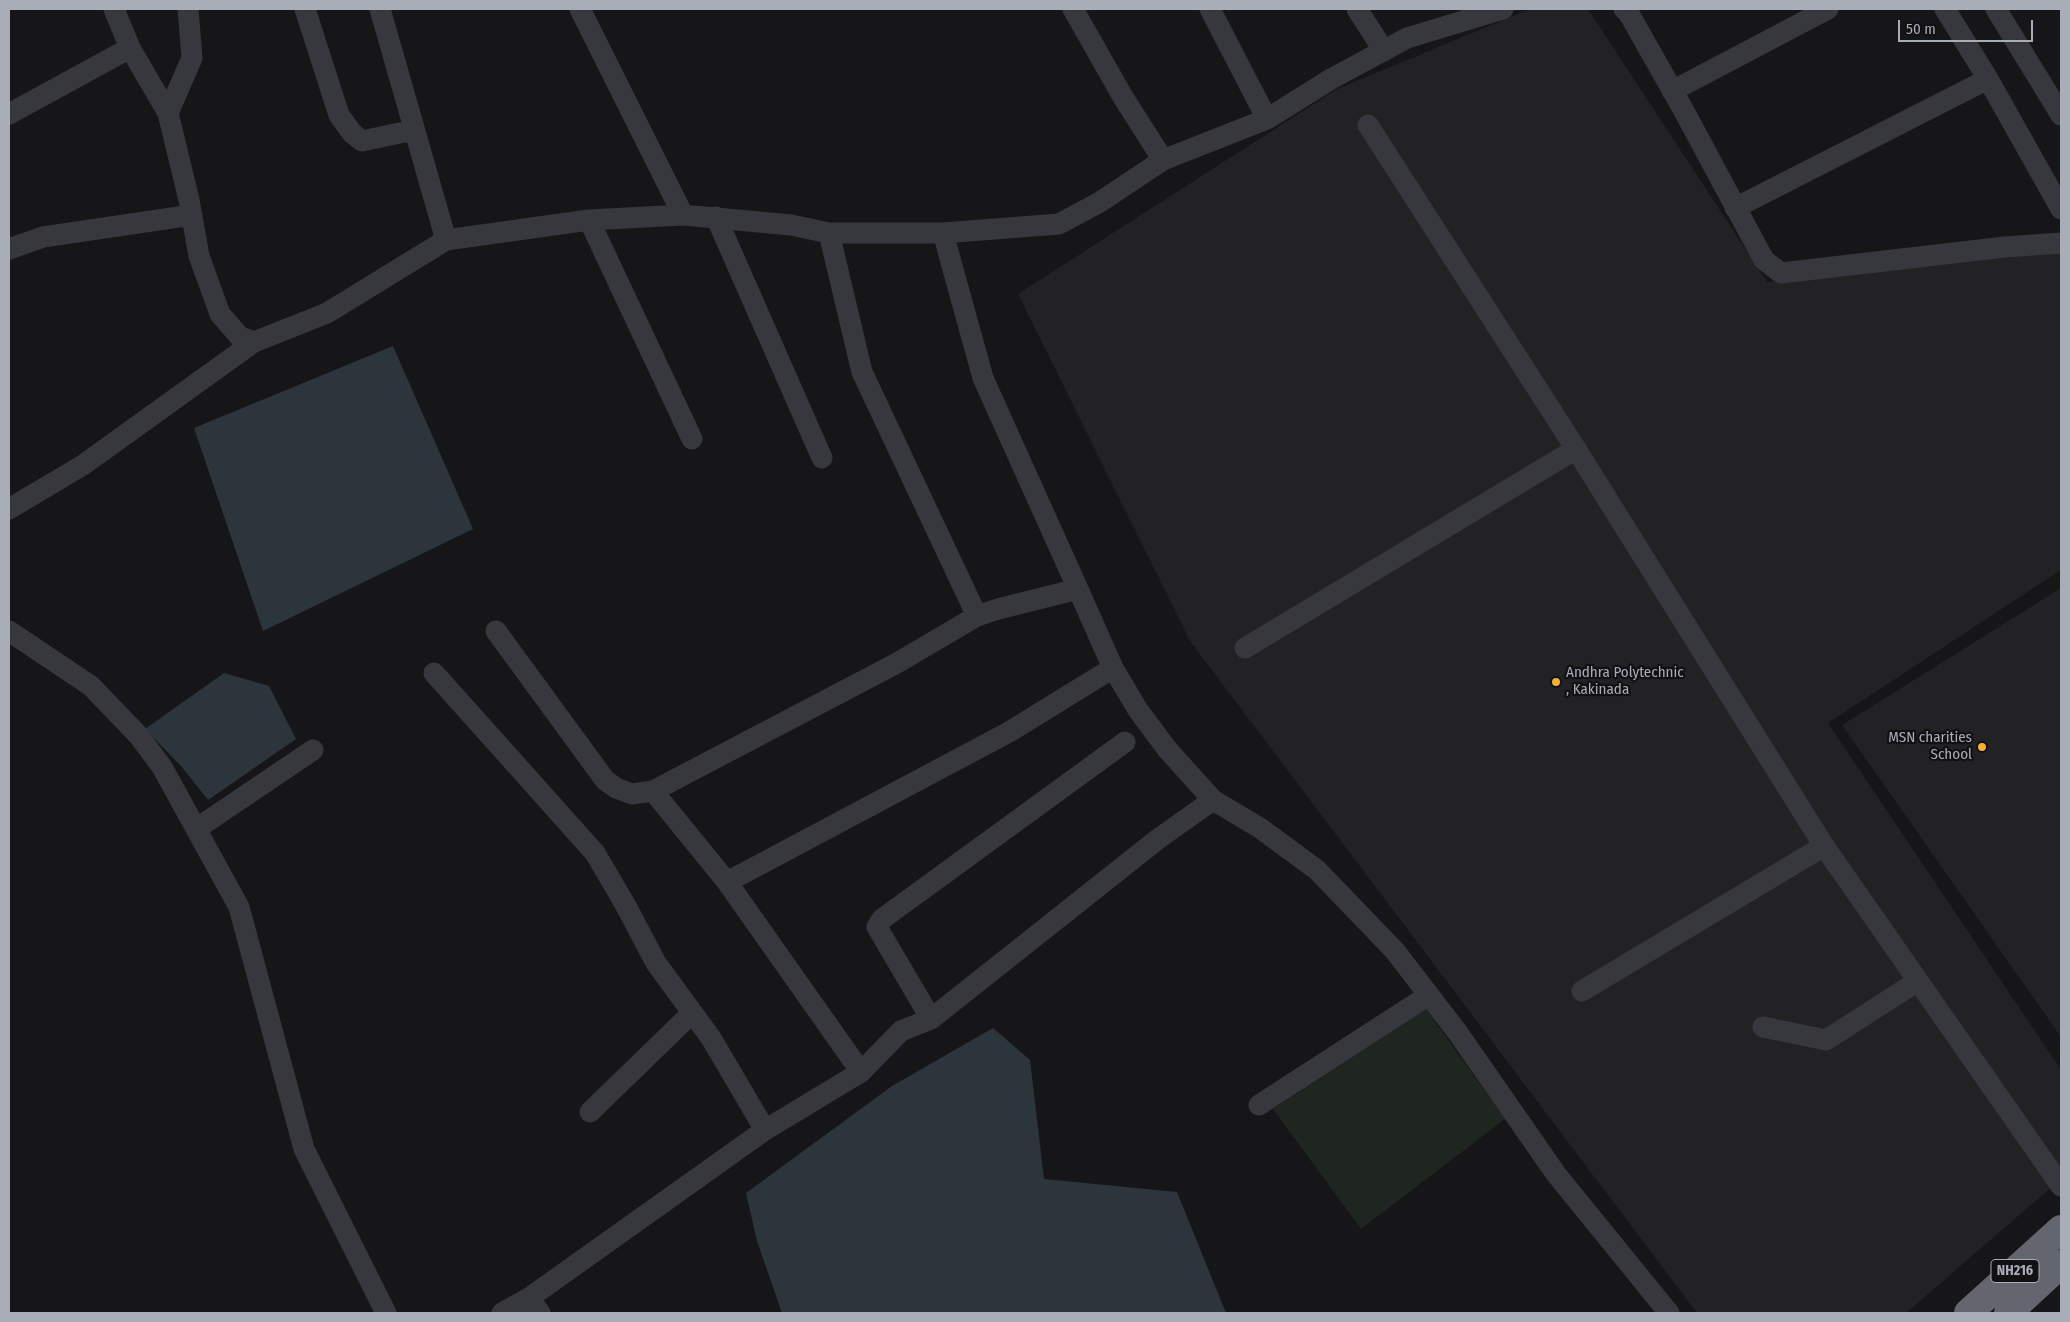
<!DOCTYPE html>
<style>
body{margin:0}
#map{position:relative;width:2070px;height:1322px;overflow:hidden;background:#161618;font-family:"Fira Sans Condensed",sans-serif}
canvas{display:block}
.frame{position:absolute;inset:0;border:10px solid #a8adb8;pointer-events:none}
.scale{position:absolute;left:1898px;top:20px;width:135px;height:22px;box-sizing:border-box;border:2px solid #a8adb8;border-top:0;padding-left:6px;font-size:15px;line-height:18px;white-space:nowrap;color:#a8adb8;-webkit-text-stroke:4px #111113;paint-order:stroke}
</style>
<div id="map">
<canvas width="2070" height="1322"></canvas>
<div class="frame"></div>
<div class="scale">50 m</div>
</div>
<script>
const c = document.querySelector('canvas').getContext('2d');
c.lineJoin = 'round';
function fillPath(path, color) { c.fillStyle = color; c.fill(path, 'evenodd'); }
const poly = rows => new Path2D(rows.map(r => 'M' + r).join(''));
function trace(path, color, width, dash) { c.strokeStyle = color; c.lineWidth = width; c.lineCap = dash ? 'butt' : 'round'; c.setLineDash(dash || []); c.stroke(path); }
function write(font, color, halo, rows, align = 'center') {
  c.font = font + ' "Fira Sans Condensed",sans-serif'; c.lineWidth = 4.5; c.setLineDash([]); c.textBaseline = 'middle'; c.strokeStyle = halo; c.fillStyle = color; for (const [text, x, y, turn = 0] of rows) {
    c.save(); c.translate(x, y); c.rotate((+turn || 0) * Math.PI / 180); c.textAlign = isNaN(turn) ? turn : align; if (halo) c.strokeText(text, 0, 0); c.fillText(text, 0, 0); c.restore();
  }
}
const built = poly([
 [1530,9,1588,9,1767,282,2061,252,2061,570,1828,723,2061,1070,2061,1179,1906,1313,1697,1313,1190,641,1018,294,1337,89],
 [2061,588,2061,1037,1842,725]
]);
const green = poly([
 [1426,1009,1505,1119,1361,1229,1273,1109]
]);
const water = poly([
 [393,346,473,529,263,631,194,428],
 [224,673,269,686,296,739,208,800,182,767,145,729],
 [993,1028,1030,1060,1044,1179,1177,1192,1226,1313,782,1313,757,1241,746,1193,892,1086]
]);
const minor = poly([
 [114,9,130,48,168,113,189,200,199,256,220,314,240,337,254,342,327,313,446,240,589,220,683,215,791,225,829,233,943,233,1059,224,1100,202,1163,160],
 [305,9,339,115,352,133,362,141,414,130],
 [380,9,446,240],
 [580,9,683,215],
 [1073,9,1123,97,1163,160,1267,119],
 [1210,9,1267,119,1331,79,1407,38,1503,9],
 [1357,9,1384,51],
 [1624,9,1628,12,1684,111,1764,260,1781,273,2005,247,2061,243],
 [1945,9,1988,79],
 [1996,9,2061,115],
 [1672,91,1828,9],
 [168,113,192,58,188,9],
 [9,114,130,48],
 [1368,125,1576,449,1824,846,2061,1186],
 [1735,208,1988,79,2061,209],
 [716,217,822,458],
 [589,220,692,439],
 [829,233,862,372,977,616,998,609,1078,589,983,378,943,233],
 [9,249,43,237,192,215],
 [9,509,83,465,254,342],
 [977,616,897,663,653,791,727,882,1009,732,1113,668,1078,589],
 [9,631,91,686,139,736,162,767,239,907,304,1149,386,1313],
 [496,631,605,780,616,788,632,794,653,791],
 [1245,648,1576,449],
 [434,673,595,853,626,906,656,963,711,1038,765,1130,861,1072,901,1031,931,1019,1158,839,1213,800,1167,749,1138,710,1113,668],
 [1213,800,1260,828,1317,870,1395,951,1458,1033,1556,1174,1669,1313],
 [196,829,313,750],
 [727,882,861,1072],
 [1582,991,1824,846],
 [931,1019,877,927,882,919,1125,742],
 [1763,1027,1826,1040,1918,981],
 [1259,1105,1429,995],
 [590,1112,692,1013],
 [529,1298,765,1130],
 [502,1313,529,1298,540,1313]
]);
const highway = poly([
 [1968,1313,2061,1229],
 [2008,1313,2061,1264]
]);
const markers = [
 [1556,682,5,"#f2b134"],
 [1982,747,5,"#f2b134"]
];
const shields = [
 [2015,1271,48]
];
const shieldNames = [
 ["NH216",2015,1271]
];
const poiNames = [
 ["Andhra Polytechnic",1566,673],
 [", Kakinada",1566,690],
 ["MSN charities",1972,738,"right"],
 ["School",1972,755,"right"]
];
fillPath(built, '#222225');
fillPath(green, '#1e261f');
fillPath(water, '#2c353c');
trace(minor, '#37383d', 21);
trace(highway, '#63666e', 28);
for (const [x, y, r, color] of markers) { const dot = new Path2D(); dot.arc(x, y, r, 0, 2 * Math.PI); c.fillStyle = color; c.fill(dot); trace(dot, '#111113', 2); }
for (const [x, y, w] of shields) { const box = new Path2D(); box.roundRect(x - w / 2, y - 11.5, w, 23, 4); c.fillStyle = '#111113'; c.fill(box); trace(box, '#a8adb8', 1); }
write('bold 14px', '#a8adb8', null, shieldNames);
write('15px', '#a8adb8', '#111113', poiNames, 'left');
</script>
